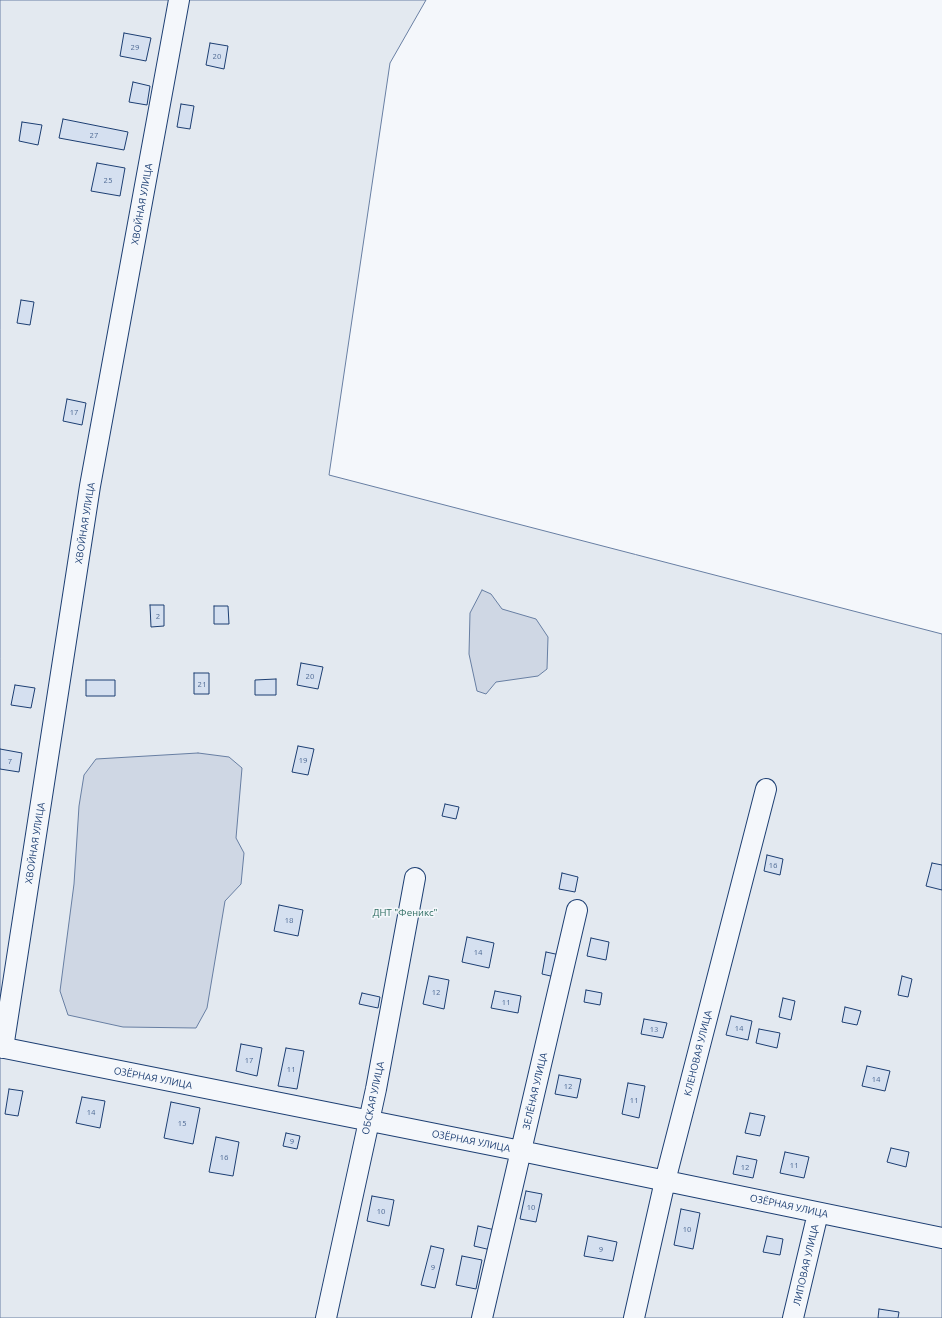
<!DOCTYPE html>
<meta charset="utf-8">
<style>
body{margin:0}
canvas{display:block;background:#f4f7fb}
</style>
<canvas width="942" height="1318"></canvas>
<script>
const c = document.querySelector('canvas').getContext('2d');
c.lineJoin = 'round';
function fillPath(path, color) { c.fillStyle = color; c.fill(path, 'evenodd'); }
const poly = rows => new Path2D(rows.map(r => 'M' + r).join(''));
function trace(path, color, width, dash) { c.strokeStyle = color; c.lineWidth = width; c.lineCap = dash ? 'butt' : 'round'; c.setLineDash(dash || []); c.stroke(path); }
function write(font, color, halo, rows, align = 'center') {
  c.font = font + ' Ubuntu,sans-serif'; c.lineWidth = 3; c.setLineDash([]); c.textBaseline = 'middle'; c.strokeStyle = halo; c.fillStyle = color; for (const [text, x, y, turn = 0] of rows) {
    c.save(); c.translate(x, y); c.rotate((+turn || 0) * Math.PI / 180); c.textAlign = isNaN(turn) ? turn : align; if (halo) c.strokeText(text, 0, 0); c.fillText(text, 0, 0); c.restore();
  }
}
const green = poly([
 [0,0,426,0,390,63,329,475,942,634,942,1318,0,1318,0,0]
]);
const water = poly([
 [482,590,491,594,502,609,536,619,548,637,547,669,538,676,496,682,486,694,477,691,469,654,470,613,482,590],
 [198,753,229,757,242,768,236,838,244,853,241,884,225,901,207,1008,196,1028,123,1027,68,1015,60,991,74,884,79,806,84,775,96,759,198,753]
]);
const building = poly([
 [124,33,151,38,146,61,120,56,124,33],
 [210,43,228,46,224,69,206,65,210,43],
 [133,82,150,86,147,105,129,102,133,82],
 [181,104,194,106,190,129,177,127,181,104],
 [63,119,128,132,124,150,59,138,63,119],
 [22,122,42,125,38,145,19,141,22,122],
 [97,163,125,168,120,196,91,191,97,163],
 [21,300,34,302,30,325,17,323,21,300],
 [67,399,86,403,82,425,63,421,67,399],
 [150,605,164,605,164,626,151,627,150,605],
 [214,606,228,606,229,624,214,624,214,606],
 [301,663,323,667,318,689,297,685,301,663],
 [194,673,209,673,209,694,194,694,194,673],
 [276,679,276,695,255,695,255,680,276,679],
 [86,680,115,680,115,696,86,696,86,680],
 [15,685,35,688,31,708,11,705,15,685],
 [298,746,314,749,308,775,292,772,298,746],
 [0,749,22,753,19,772,0,769,0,749],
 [445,804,459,807,456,819,442,816,445,804],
 [767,855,783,859,780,875,764,871,767,855],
 [932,863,942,865,942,890,926,886,932,863],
 [562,873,578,877,575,892,559,889,562,873],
 [279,905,303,910,298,936,274,931,279,905],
 [467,937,494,943,489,968,462,962,467,937],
 [591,938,609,942,606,960,587,956,591,938],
 [546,952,560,955,555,977,542,974,546,952],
 [429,976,449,980,444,1009,423,1004,429,976],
 [902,976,912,979,908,997,898,995,902,976],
 [586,990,602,993,600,1005,584,1002,586,990],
 [495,991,521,996,518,1013,491,1008,495,991],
 [362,993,380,997,378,1008,359,1004,362,993],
 [783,998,795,1001,791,1020,779,1017,783,998],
 [845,1007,861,1011,857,1025,842,1022,845,1007],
 [731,1016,752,1021,748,1040,726,1035,731,1016],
 [644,1019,667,1023,663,1038,641,1034,644,1019],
 [759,1029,780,1033,777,1048,756,1043,759,1029],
 [241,1044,262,1048,257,1076,236,1071,241,1044],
 [286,1048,304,1051,297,1089,278,1086,286,1048],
 [867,1066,890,1071,885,1091,862,1086,867,1066],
 [559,1075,581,1079,577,1098,555,1094,559,1075],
 [628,1083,645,1086,639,1118,622,1114,628,1083],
 [9,1089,23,1091,18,1116,5,1114,9,1089],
 [82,1097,105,1101,100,1128,76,1123,82,1097],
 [171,1102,200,1108,193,1144,164,1138,171,1102],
 [750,1113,765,1116,760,1136,745,1133,750,1113],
 [286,1133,300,1136,297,1149,283,1146,286,1133],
 [216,1137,239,1142,233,1176,209,1172,216,1137],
 [891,1148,909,1152,906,1167,887,1162,891,1148],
 [785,1152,809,1157,804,1178,780,1173,785,1152],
 [737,1156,757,1160,753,1178,733,1174,737,1156],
 [526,1191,542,1194,536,1222,520,1219,526,1191],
 [372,1196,394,1200,389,1226,367,1221,372,1196],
 [681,1209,700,1213,693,1249,674,1245,681,1209],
 [478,1226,495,1230,491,1250,474,1246,478,1226],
 [588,1236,617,1242,613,1261,584,1256,588,1236],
 [767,1236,783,1239,780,1255,763,1252,767,1236],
 [431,1246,444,1249,435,1288,421,1285,431,1246],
 [462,1256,482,1260,476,1289,456,1285,462,1256],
 [879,1309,899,1312,898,1318,878,1318,879,1309]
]);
const street = poly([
 [0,1047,521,1151,942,1238],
 [3,1048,90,486,179,0],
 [326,1318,376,1089,415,878],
 [482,1318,577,910],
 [634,1318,665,1181,766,789],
 [793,1318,818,1213]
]);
const numberNames = [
 ["29",135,47],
 ["20",217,56],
 ["27",94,135],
 ["25",108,180],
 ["17",74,412],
 ["2",158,616],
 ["20",310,676],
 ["21",202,684],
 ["19",303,760],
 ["7",10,761],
 ["16",773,865],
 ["18",289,920],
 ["14",478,952],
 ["12",436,992],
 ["11",506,1002],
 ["14",739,1028],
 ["13",654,1029],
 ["17",249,1060],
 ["11",291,1069],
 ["14",876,1079],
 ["12",568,1086],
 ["11",634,1100],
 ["14",91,1112],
 ["15",182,1123],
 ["9",292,1141],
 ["16",224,1157],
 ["11",794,1165],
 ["12",745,1167],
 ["10",531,1207],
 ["10",381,1211],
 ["10",687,1229],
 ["9",601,1249],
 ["9",433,1267]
];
const streetNames = [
 ["ХВОЙНАЯ УЛИЦА",142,204,-80],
 ["ХВОЙНАЯ УЛИЦА",85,523,-81],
 ["ХВОЙНАЯ УЛИЦА",35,843,-81],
 ["КЛЕНОВАЯ УЛИЦА",698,1053,-76],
 ["ОЗЁРНАЯ УЛИЦА",153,1078,11],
 ["ЗЕЛЁНАЯ УЛИЦА",535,1091,-77],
 ["ОБСКАЯ УЛИЦА",373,1098,-78],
 ["ОЗЁРНАЯ УЛИЦА",471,1141,11],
 ["ОЗЁРНАЯ УЛИЦА",789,1206,12],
 ["ЛИПОВАЯ УЛИЦА",806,1265,-77]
];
const parkNames = [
 ["ДНТ \"Феникс\"",405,913]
];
fillPath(green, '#e3e9f0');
trace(green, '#687fa3', 1);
fillPath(water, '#cfd7e4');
trace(water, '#687fa3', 1);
fillPath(building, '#d5e0f0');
trace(building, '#1d3f73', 1);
trace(street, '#1d3f73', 22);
trace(street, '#f4f7fb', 20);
write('8px', '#4b6792', null, numberNames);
write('10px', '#1d3f73', '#f4f7fb', streetNames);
write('10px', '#2c6c60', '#f4f7fb', parkNames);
</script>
